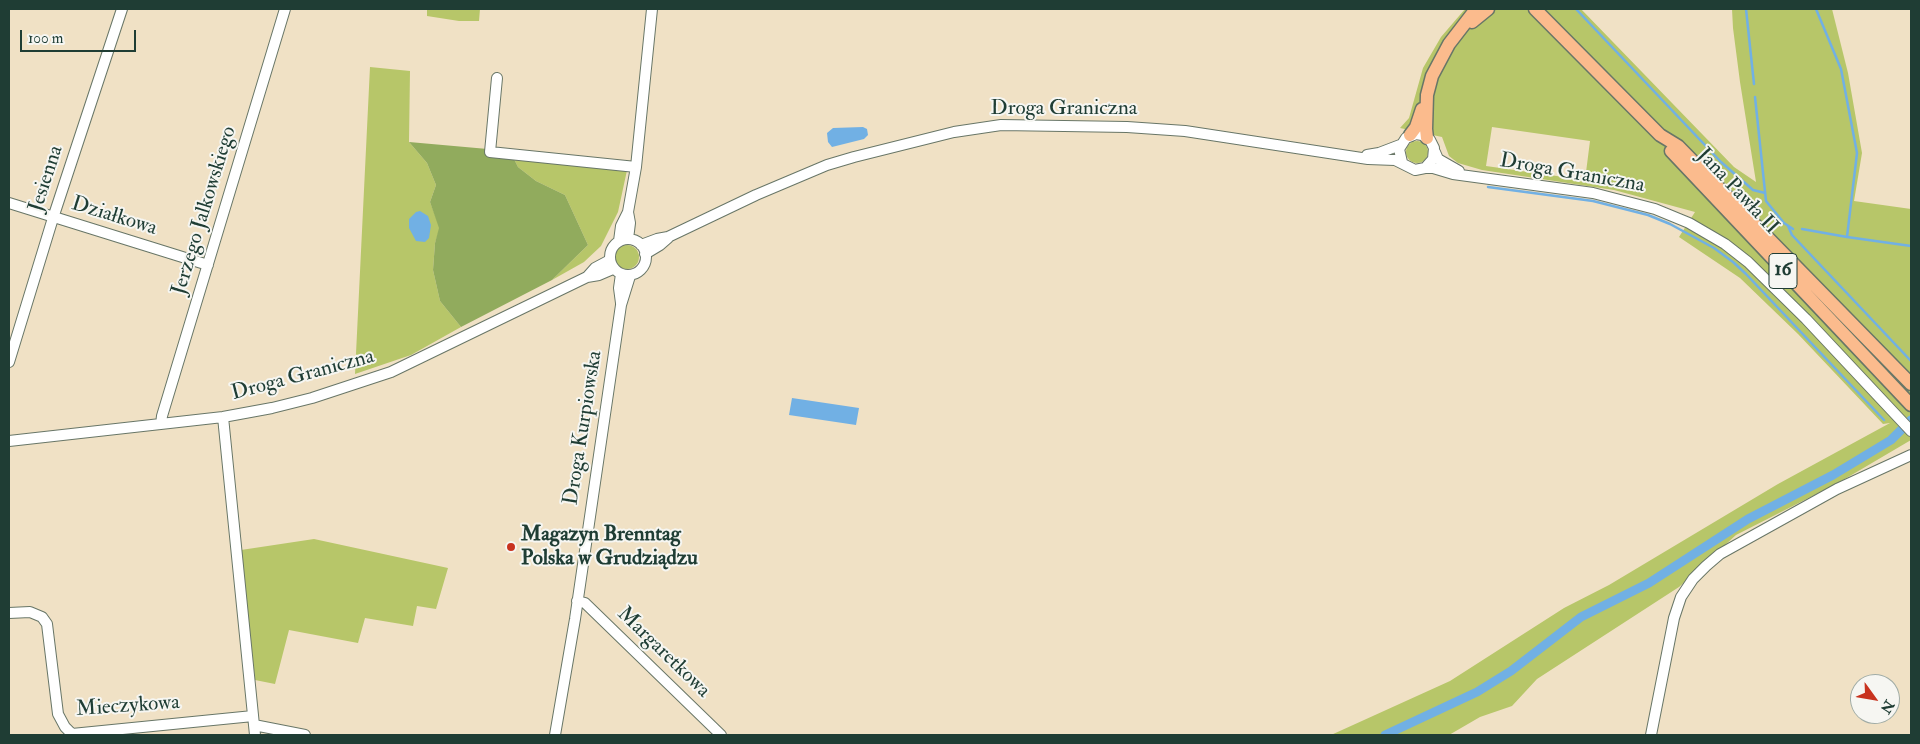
<!DOCTYPE html>
<meta charset="utf-8">
<style>
body{margin:0}
#map{position:relative;width:1920px;height:744px;overflow:hidden;background:#f0e1c5;font-family:"IM FELL Double Pica",serif}
canvas{display:block}
.frame{position:absolute;inset:0;border:10px solid #1f3d34;pointer-events:none}
.north{position:absolute;left:1850px;top:674px;width:50px;height:50px;box-sizing:border-box;background:#f6f6f2;border:1px solid #a0aca6;border-radius:50%;rotate:122deg;font-size:14px;font-weight:700;line-height:20px;text-align:center;color:#1f3d34}
.north::after{content:'';display:block;margin:auto;width:18px;height:22px;background:#c8321e;clip-path:polygon(50% 0,100% 100%,50% 72%,0 100%)}
.scale{position:absolute;left:20px;top:30px;width:116px;height:22px;box-sizing:border-box;border:2px solid #1f3d34;border-top:0;padding-left:6px;font-size:15px;line-height:18px;white-space:nowrap;color:#1f3d34;-webkit-text-stroke:4px #f6f6f2;paint-order:stroke}
</style>
<div id="map">
<canvas width="1920" height="744"></canvas>
<div class="frame"></div>
<div class="north">N</div>
<div class="scale">100 m</div>
</div>
<script>
const c = document.querySelector('canvas').getContext('2d');
c.lineJoin = 'round';
function fillPath(path, color) { c.fillStyle = color; c.fill(path, 'evenodd'); }
const poly = rows => new Path2D(rows.map(r => 'M' + r).join(''));
function trace(path, color, width, dash) { c.strokeStyle = color; c.lineWidth = width; c.lineCap = dash ? 'butt' : 'round'; c.setLineDash(dash || []); c.stroke(path); }
function write(font, color, halo, rows, align = 'center') {
  c.font = font + ' "IM FELL Double Pica",serif'; c.lineWidth = 4; c.setLineDash([]); c.textBaseline = 'middle'; c.strokeStyle = halo; c.fillStyle = color; for (const [text, x, y, turn = 0] of rows) {
    c.save(); c.translate(x, y); c.rotate((+turn || 0) * Math.PI / 180); c.textAlign = isNaN(turn) ? turn : align; if (halo) c.strokeText(text, 0, 0); c.fillText(text, 0, 0); c.restore();
  }
}
const green = poly([
 [427,9,480,9,479,21,459,21,427,16],
 [1465,9,1581,9,1734,167,1756,182,1740,82,1733,28,1732,9,1832,9,1848,73,1862,153,1854,201,1911,209,1911,440,1838,483,1736,535,1679,587,1537,679,1512,706,1480,717,1449,735,1331,735,1450,681,1564,608,1609,585,1778,484,1890,423,1883,424,1798,334,1740,278,1679,237,1695,212,1614,190,1482,170,1458,163,1449,156,1442,137,1400,128,1409,118,1423,68,1441,37],
 [1492,127,1590,141,1585,180,1486,166],
 [370,67,410,71,409,142,427,163,436,185,430,202,440,228,435,243,433,270,440,301,461,327,411,355,355,374],
 '1406 152a11 11 0 1 1 22 0a11 11 0 1 1-22 0Z',
 [510,151,629,161,618,212,601,246,584,262,552,280,588,245,565,195,536,181,518,167],
 '615 257a12 12 0 1 1 24 0a12 12 0 1 1-24 0Z',
 [314,539,448,568,436,609,417,606,413,626,365,618,358,643,289,630,275,684,255,680,241,550]
]);
const forest = poly([
 [409,142,510,151,518,167,536,181,565,195,588,245,552,280,461,327,440,301,433,270,435,243,439,228,430,202,436,185,427,163]
]);
const water = poly([
 [863,127,867,129,868,135,864,139,832,147,828,142,827,133,833,128],
 [420,211,428,216,431,225,429,238,425,242,416,241,409,228,409,219,416,212],
 [792,398,859,408,856,425,789,415]
]);
const stream = poly([
 [1576,9,1721,162,1753,190,1765,193],
 [1746,9,1754,84],
 [1816,9,1841,69,1857,153,1847,237,1911,246],
 [1755,97,1766,201,1784,223,1793,229],
 [1488,187,1593,201,1648,215,1670,224,1714,248,1733,262,1746,274,1884,420],
 [1788,226,1792,235,1911,361],
 [1802,229,1847,237]
]);
const canal = poly([
 [1385,735,1477,692,1511,671,1581,617,1649,583,1748,519,1833,475,1891,440,1911,420]
]);
const minor = poly([
 [497,78,490,152,636,167],
 [1435,152,1438,159,1459,171],
 [1367,155,1379,153,1400,145],
 [1425,168,1433,168,1453,174,1593,193,1655,209,1689,223,1725,244,1748,262,1806,319,1911,431],
 [9,203,208,265],
 [628,212,630,223,628,239],
 '610 257a18 18 0 1 1 36 0a18 18 0 1 1-36 0Z',
 [619,241,621,226,628,212,636,167,652,9],
 [641,245,657,239,668,237,756,195,827,165,854,157,954,132,1001,125,1127,127,1185,131,1368,159,1395,160,1415,170,1425,168,1433,159,1434,148,1430,140,1422,135,1416,134,1406,138,1399,149,1402,162],
 [645,254,660,245,668,238],
 [587,277,595,268,610,260],
 [621,303,619,288,621,274],
 [9,362,53,218,122,9],
 [223,417,255,735],
 [161,424,162,416,285,9],
 [9,441,223,417,272,408,312,398,391,372,587,277,599,275,613,269],
 [577,601,585,603,721,735],
 [9,613,30,612,42,617,47,624,58,714,65,727,72,734,253,716],
 [254,725,305,735],
 [555,735,575,619,621,305,630,276],
 [1651,735,1674,618,1681,597,1693,579,1706,566,1720,554,1837,489,1911,455]
]);
const major = poly([
 [1535,9,1660,135,1678,146,1911,384],
 [1472,22,1488,9],
 [1410,135,1416,127,1422,109],
 [1427,138,1426,129,1427,95,1432,76,1449,44,1476,9],
 [1671,151,1911,405]
]);
const markers = [
 [511,547,5,"#c8321e"]
];
const shields = [
 [1783,271,28]
];
const shieldNames = [
 ["16",1783,271]
];
const streetNames = [
 ["Droga Graniczna",1064,109],
 ["Droga Graniczna",1572,174,10],
 ["Jesienna",47,179,-72],
 ["Jana Pawła II",1737,192,47],
 ["Jerzego Jalkowskiego",205,211,-73],
 ["Działkowa",114,217,17],
 ["Droga Graniczna",303,376,-15],
 ["Droga Kurpiowska",584,428,-81],
 ["Margaretkowa",663,653,44],
 ["Mieczykowa",128,707,-4]
];
const poiNames = [
 ["Magazyn Brenntag",521,535],
 ["Polska w Grudziądzu",521,559]
];
fillPath(green, '#b7c669');
fillPath(forest, '#91ab5d');
fillPath(water, '#71b0e4');
trace(stream, '#71b0e4', 2.5);
trace(canal, '#71b0e4', 9);
trace(minor, '#687667', 12);
trace(major, '#687667', 15);
trace(minor, '#fff', 10);
trace(major, '#fbbb8d', 12);
for (const [x, y, r, color] of markers) { const dot = new Path2D(); dot.arc(x, y, r, 0, 2 * Math.PI); c.fillStyle = color; c.fill(dot); trace(dot, '#f6f6f2', 2); }
for (const [x, y, w] of shields) { const box = new Path2D(); box.roundRect(x - w / 2, y - 17.5, w, 35, 4); c.fillStyle = '#f6f6f2'; c.fill(box); trace(box, '#1f3d34', 1); }
write('bold 20px', '#1f3d34', null, shieldNames);
write('21px', '#1f3d34', '#f6f6f2', streetNames);
write('bold 21px', '#1f3d34', '#f6f6f2', poiNames, 'left');
</script>
